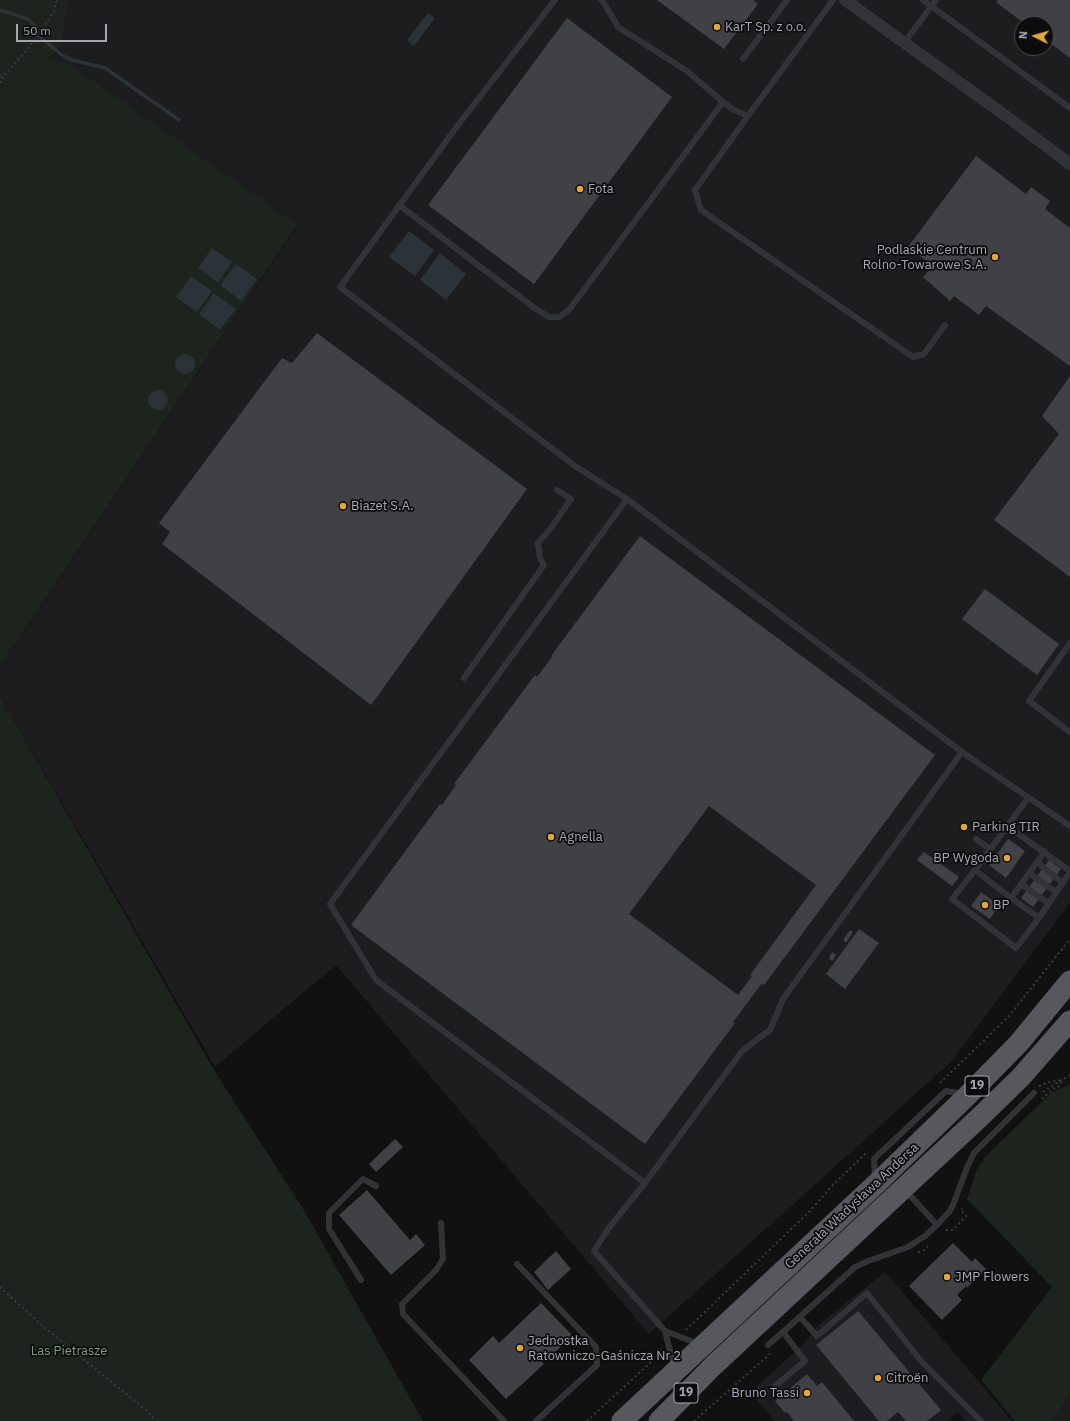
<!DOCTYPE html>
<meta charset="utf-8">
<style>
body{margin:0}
#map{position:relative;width:1070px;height:1421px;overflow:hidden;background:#111112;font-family:"IBM Plex Sans",sans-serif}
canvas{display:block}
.north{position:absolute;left:1014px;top:16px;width:40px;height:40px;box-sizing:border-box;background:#0c0c0d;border:1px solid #484a4f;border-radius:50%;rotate:275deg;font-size:11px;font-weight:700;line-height:16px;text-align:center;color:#a3a8b2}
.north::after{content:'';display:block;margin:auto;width:14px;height:18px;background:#e3a738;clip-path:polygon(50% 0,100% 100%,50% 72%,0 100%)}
.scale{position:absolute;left:16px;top:24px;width:91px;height:18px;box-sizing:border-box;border:2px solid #a3a8b2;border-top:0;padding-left:5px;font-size:12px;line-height:14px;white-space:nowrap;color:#a3a8b2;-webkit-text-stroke:3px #0c0c0d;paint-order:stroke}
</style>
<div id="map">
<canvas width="1070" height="1421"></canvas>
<div class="north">N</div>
<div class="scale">50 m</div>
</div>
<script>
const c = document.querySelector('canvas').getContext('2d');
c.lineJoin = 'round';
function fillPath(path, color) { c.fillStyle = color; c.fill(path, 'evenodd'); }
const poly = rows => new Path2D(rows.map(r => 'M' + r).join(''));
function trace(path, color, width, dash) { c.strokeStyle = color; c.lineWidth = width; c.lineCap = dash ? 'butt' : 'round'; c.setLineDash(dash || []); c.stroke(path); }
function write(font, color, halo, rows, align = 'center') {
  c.font = font + ' "IBM Plex Sans",sans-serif'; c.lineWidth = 3.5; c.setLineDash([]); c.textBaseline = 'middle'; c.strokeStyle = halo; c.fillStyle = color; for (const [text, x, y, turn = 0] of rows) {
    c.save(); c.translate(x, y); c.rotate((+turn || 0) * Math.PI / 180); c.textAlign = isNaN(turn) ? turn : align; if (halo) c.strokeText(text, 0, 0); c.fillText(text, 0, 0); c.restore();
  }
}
const built = poly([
 [69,0,1070,0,1070,902,952,1061,649,1334,336,965,215,1067,0,696,0,666,297,226,73,66,50,57,62,44],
 [1022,24,1046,24,1046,48,1022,48],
 [885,1272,979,1382,1012,1421,966,1421,958,1412,948,1421,775,1421,750,1392,804,1344,813,1331,827,1318],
 [1070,1395,1070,1421,1052,1421]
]);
const green = poly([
 [0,0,69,0,62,44,50,57,73,66,297,225,0,666],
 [0,696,214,1070,305,1212,423,1421,0,1421],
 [1070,1084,1070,1395,1052,1421,1015,1421,981,1380,1052,1287,967,1199,977,1169,986,1156,1051,1093]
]);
const water = poly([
 [428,13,435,18,414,46,407,40],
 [409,231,434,250,415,276,389,257],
 [212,248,232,262,218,283,198,268],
 [440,253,466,274,446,300,420,280],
 [236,264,257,279,241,301,220,285],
 [191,276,212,291,197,312,176,297],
 [214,293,236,309,220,330,199,314],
 '175 364a10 10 0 1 1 20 0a10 10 0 1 1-20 0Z',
 '148 400a10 10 0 1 1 20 0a10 10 0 1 1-20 0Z'
]);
const stream = poly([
 [0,10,28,19,34,25,35,31],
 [41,38,63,56,72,60,105,68,179,120]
]);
const building = poly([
 [657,0,753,0,758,4,724,49],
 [998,0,1070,0,1070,58,1046,40,1046,24,1025,24,996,2],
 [567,18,672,97,534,284,428,205],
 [976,156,1026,194,1031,187,1050,201,1045,209,1070,228,1070,366,986,306,979,315,954,296,950,301,923,277,933,266,908,247],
 [317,333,527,489,371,705,162,544,170,532,159,523,282,358,292,363],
 [1070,376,1070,577,994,520,1059,434,1042,416],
 [640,536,935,755,764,985,762,983,748,1002,733,1022,735,1023,645,1144,351,925,440,804,442,805,456,785,454,784,535,675,537,677,552,657,551,656],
 [709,806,816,885,750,975,752,976,738,995,629,914],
 [985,589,1059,644,1037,675,962,619],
 [1008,839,1025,851,1006,878,989,865],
 [924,852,959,877,952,886,917,860],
 [1049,860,1061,869,1033,907,1021,898],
 [981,892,999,905,990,919,971,906],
 [859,929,879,943,845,989,826,974],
 [850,930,853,932,846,943,843,940],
 [832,952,836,955,832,961,829,958],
 [395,1139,403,1147,376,1172,369,1164],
 [367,1190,410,1240,416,1234,425,1245,391,1275,339,1215],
 [953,1243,972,1262,975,1258,986,1269,967,1288,966,1286,957,1295,962,1300,942,1320,909,1286],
 [556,1251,571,1269,548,1290,534,1272],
 [541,1303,573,1336,554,1353,542,1361,544,1364,506,1399,469,1360,493,1336,499,1343],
 [858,1311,941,1410,927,1421,906,1421,898,1412,887,1421,879,1421,816,1345],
 [807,1374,817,1386,822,1382,854,1421,794,1421,787,1412,785,1413,775,1401]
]);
const path = poly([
 [0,77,6,74,36,39,54,11,57,0],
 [0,83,5,75],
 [940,1083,1009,1016,1070,939],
 [1039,1086,1050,1082,1061,1080],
 [1043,1092,1070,1075],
 [1042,1099,1053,1089,1060,1086,1061,1080],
 [946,1230,953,1230,966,1216,961,1210,962,1208],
 [918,1252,924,1250,928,1246],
 [0,1287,45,1328,146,1410,156,1421],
 [686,1330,809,1212,833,1185,868,1151],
 [587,1421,662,1352],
 [694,1421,770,1354]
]);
const service = poly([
 [555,0,458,125,340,287,575,466,627,499,962,752,1070,826],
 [601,0,604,3,618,27,687,71,723,102,734,110,748,116,833,0],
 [923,0,1070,108],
 [904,43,936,0],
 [743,59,787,0],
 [748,116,695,190,701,210,913,357,924,354,945,325],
 [399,205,536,309,549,317,559,317,569,310,723,102],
 [627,499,330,904,376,980,645,1183],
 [1070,643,1029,701,1070,732],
 [464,678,544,565,540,558,538,543,551,528,571,499,557,490],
 [1007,826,1070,871],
 [976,839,990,849],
 [1045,851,1011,898,1039,918,1070,872],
 [1037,862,1063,883],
 [975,870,1028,798],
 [1029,873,1056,892],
 [1021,884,1048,903],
 [1011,898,975,870,952,899,1016,948,1039,918],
 [875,1178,874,1159,946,1091,963,1094],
 [906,1191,937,1225],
 [441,1223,443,1259,436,1270,402,1304,403,1314,504,1421],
 [517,1264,596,1347,597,1365,536,1421],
 [361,1280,329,1229,329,1213,363,1179,376,1186],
 [800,1317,817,1336,867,1293,922,1362,981,1421],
 [665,1331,674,1366],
 [699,1344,665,1331,594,1251,608,1229,645,1183,742,1051,770,1030,783,999,962,752],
 [768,1345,783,1332],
 [774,1387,805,1361,783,1332,855,1267,868,1261,908,1247,925,1236,937,1225,949,1212,953,1205,968,1165,974,1153,1034,1093]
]);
const minor = poly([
 [845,0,1010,119,1070,164]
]);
const trunk = poly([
 [622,1421,875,1185,968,1095,1019,1043,1070,981],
 [659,1421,713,1366,981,1116,1021,1077,1070,1021]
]);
const markers = [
 [717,27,4,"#e3a738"],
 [580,189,4,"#e3a738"],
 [995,257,4,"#e3a738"],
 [343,506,4,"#e3a738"],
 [964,827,4,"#e3a738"],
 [551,837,4,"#e3a738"],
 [1007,858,4,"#e3a738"],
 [985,905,4,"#e3a738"],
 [947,1277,4,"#e3a738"],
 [520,1348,4,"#e3a738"],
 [878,1378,4,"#e3a738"],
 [807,1393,4,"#e3a738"]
];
const shields = [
 [977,1086,24],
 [686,1393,24]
];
const shieldNames = [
 ["19",977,1086],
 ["19",686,1393]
];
const poiNames = [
 ["KarT Sp. z o.o.",725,27],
 ["Fota",588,189],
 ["Podlaskie Centrum",987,250,"right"],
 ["Rolno-Towarowe S.A.",987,265,"right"],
 ["Biazet S.A.",351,506],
 ["Parking TIR",972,827],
 ["Agnella",559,837],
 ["BP Wygoda",999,858,"right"],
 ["BP",993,905],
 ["JMP Flowers",955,1277],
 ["Jednostka",528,1341],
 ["Ratowniczo-Gaśnicza Nr 2",528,1356],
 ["Citroën",886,1378],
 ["Bruno Tassi",799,1393,"right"]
];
const streetNames = [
 ["Generała Władysława Andersa",852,1206,-43]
];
const parkNames = [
 ["Las Pietrasze",69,1351]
];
fillPath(built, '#1d1d1f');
fillPath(green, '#1d241e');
fillPath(water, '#2b3339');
trace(stream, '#2b3339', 3.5);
fillPath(building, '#404145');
trace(path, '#383a3e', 2, [2, 3]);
trace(service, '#323337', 6);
trace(minor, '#323337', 12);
trace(trunk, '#56585e', 21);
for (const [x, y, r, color] of markers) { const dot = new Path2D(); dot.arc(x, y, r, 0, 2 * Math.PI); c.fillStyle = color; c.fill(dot); trace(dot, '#0c0c0d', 1.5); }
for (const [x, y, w] of shields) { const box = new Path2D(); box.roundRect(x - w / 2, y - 10, w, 20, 3); c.fillStyle = '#0c0c0d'; c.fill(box); trace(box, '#a3a8b2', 1); }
write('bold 12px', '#a3a8b2', null, shieldNames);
write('13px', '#a3a8b2', '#0c0c0d', poiNames, 'left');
write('13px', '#a3a8b2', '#0c0c0d', streetNames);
write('13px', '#7b9c7d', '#0c0c0d', parkNames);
</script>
